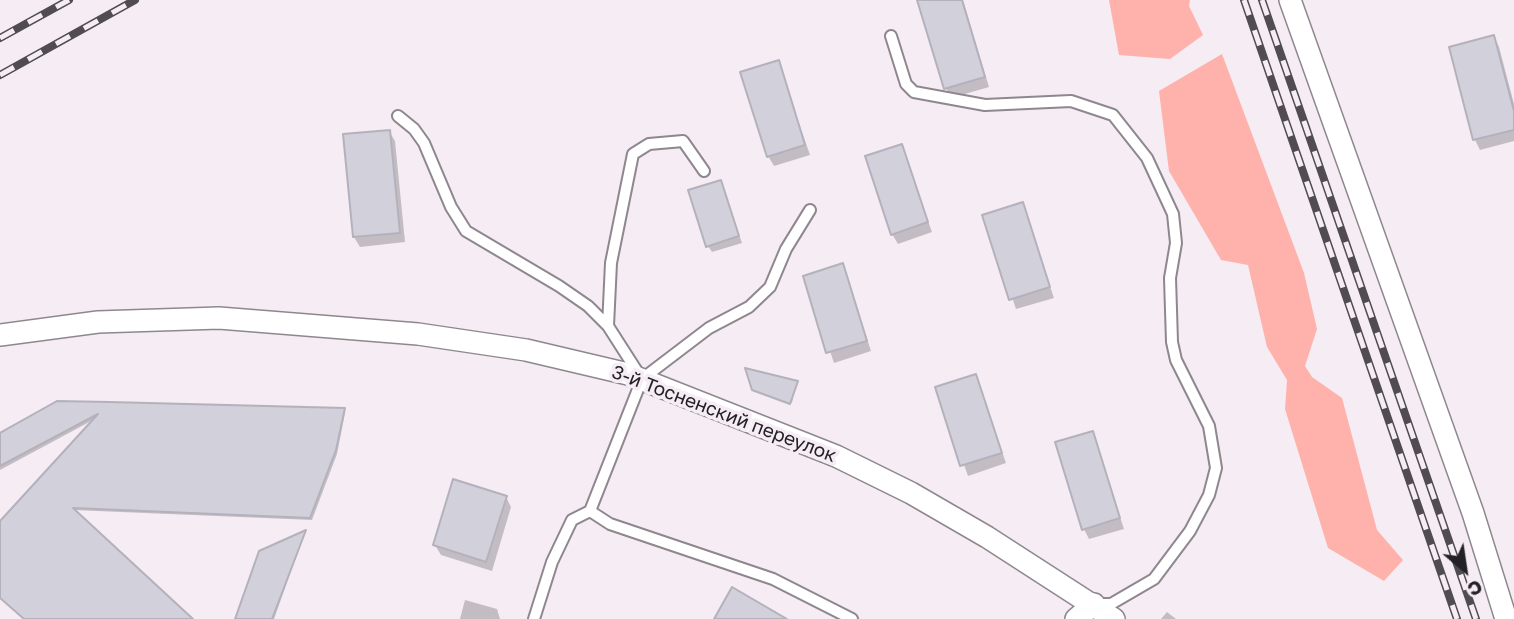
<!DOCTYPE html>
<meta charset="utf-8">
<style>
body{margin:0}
#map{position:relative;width:1514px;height:619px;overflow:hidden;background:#f5ecf4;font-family:"Golos Text",sans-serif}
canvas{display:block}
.north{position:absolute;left:1430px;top:535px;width:70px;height:70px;-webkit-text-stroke:5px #f5ecf4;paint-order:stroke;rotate:151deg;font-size:19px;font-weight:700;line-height:28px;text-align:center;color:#242124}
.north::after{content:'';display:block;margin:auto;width:24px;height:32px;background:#242124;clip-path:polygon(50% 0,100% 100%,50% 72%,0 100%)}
</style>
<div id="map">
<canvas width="1514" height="619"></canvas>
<div class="north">С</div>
</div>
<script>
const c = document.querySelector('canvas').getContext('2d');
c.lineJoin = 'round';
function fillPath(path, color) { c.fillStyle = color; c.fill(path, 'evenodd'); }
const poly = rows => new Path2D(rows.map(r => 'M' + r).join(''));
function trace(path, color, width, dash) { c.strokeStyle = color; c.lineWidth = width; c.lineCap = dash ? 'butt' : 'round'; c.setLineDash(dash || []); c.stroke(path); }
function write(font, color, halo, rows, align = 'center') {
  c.font = font + ' "Golos Text",sans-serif'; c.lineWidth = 7; c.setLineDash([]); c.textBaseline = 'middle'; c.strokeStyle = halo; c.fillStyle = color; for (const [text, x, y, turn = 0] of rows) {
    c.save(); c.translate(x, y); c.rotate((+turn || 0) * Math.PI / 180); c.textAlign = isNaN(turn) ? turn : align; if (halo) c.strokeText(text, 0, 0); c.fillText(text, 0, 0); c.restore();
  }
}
const green = poly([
 [1109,0,1190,0,1189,6,1203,35,1170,59,1119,55],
 [1222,54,1304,273,1317,329,1305,366,1312,377,1342,398,1377,530,1403,560,1384,581,1328,548,1285,409,1287,380,1267,347,1248,265,1221,260,1169,171,1159,91]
]);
const shadow = poly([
 [922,0,963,0,989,87,951,98,946,88],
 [1494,37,1499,47,1514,104,1514,141,1480,150,1475,140,1451,48],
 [778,62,810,155,774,166,768,156],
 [389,131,395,141,405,242,360,247,354,237],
 [901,146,932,232,898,244,892,234],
 [721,182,742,243,712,252,708,246],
 [1022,204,1054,298,1016,309,985,216],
 [843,265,871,351,834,363,805,277],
 [976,376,1006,463,968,476,937,389],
 [796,383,792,403,754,389],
 [57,403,343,410,345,413,337,454,312,520,73,510,191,619,24,619,0,598,0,523,95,419,0,470,0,435],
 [1092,433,1124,529,1089,539,1084,529],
 [506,497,511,507,492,571,441,555,435,545],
 [305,532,274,619,237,619,261,552],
 [465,600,497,609,500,619,460,619],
 [1167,612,1176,619,1161,619]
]);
const building = poly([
 [917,0,962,0,985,77,944,89,917,0],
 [1494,35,1514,111,1514,130,1473,140,1449,47,1494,35],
 [779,60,805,145,767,157,740,72,779,60],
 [390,130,400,233,353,237,343,134,390,130],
 [902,144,928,222,891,235,865,156,902,144],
 [721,180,739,236,706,247,688,190,721,180],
 [1023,202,1050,287,1009,300,982,215,1023,202],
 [843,263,867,341,826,353,803,276,843,263],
 [745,368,798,381,790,404,752,390,745,368],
 [976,374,1002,453,960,466,935,387,976,374],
 [57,401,109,402,345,408,336,450,310,518,73,508,193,619,24,619,0,598,0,521,98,414,0,466,0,433,57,401],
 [1093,431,1120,518,1082,530,1055,442,1093,431],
 [453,479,507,496,486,562,433,545,453,479],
 [306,530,272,619,235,619,259,551,306,530],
 [732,587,787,619,714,619,732,587]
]);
const service = poly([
 [891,36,906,84,914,92,985,105,1071,101,1113,115,1147,158,1173,214,1176,243,1170,278,1172,342,1176,360,1209,426,1216,468,1209,495,1190,531,1154,579,1111,604,1097,604],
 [398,116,414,129,424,143,451,207,466,231,559,286,588,306,608,326,640,376],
 [608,326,611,263,633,154,649,144,683,141,704,171],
 [590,511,610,524,773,579,852,619],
 [534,619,552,562,572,520,590,511,642,379,709,328,749,307,770,287,786,249,810,210]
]);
const minor = poly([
 [1290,0,1473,513,1506,619],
 [0,335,98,322,219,318,418,334,526,350,628,374,836,456,911,493,987,537,1114,619],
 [1076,619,1094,604]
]);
const rail = poly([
 [1244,0,1457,619],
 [1262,0,1476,619],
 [0,38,69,0],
 [0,75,135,0]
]);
const streetNames = [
 ["3-й Тосненский переулок",724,414,21]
];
fillPath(green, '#feb2ab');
fillPath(shadow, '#0003');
fillPath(building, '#d2d0da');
trace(building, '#b4b1bc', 2);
trace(service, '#8f878f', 14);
trace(minor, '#8f878f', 24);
trace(service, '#fff', 10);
trace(minor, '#fff', 21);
trace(rail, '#504c50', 8);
trace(rail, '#f5ecf4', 5, [16]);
write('19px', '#242124', '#f5ecf4', streetNames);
</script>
